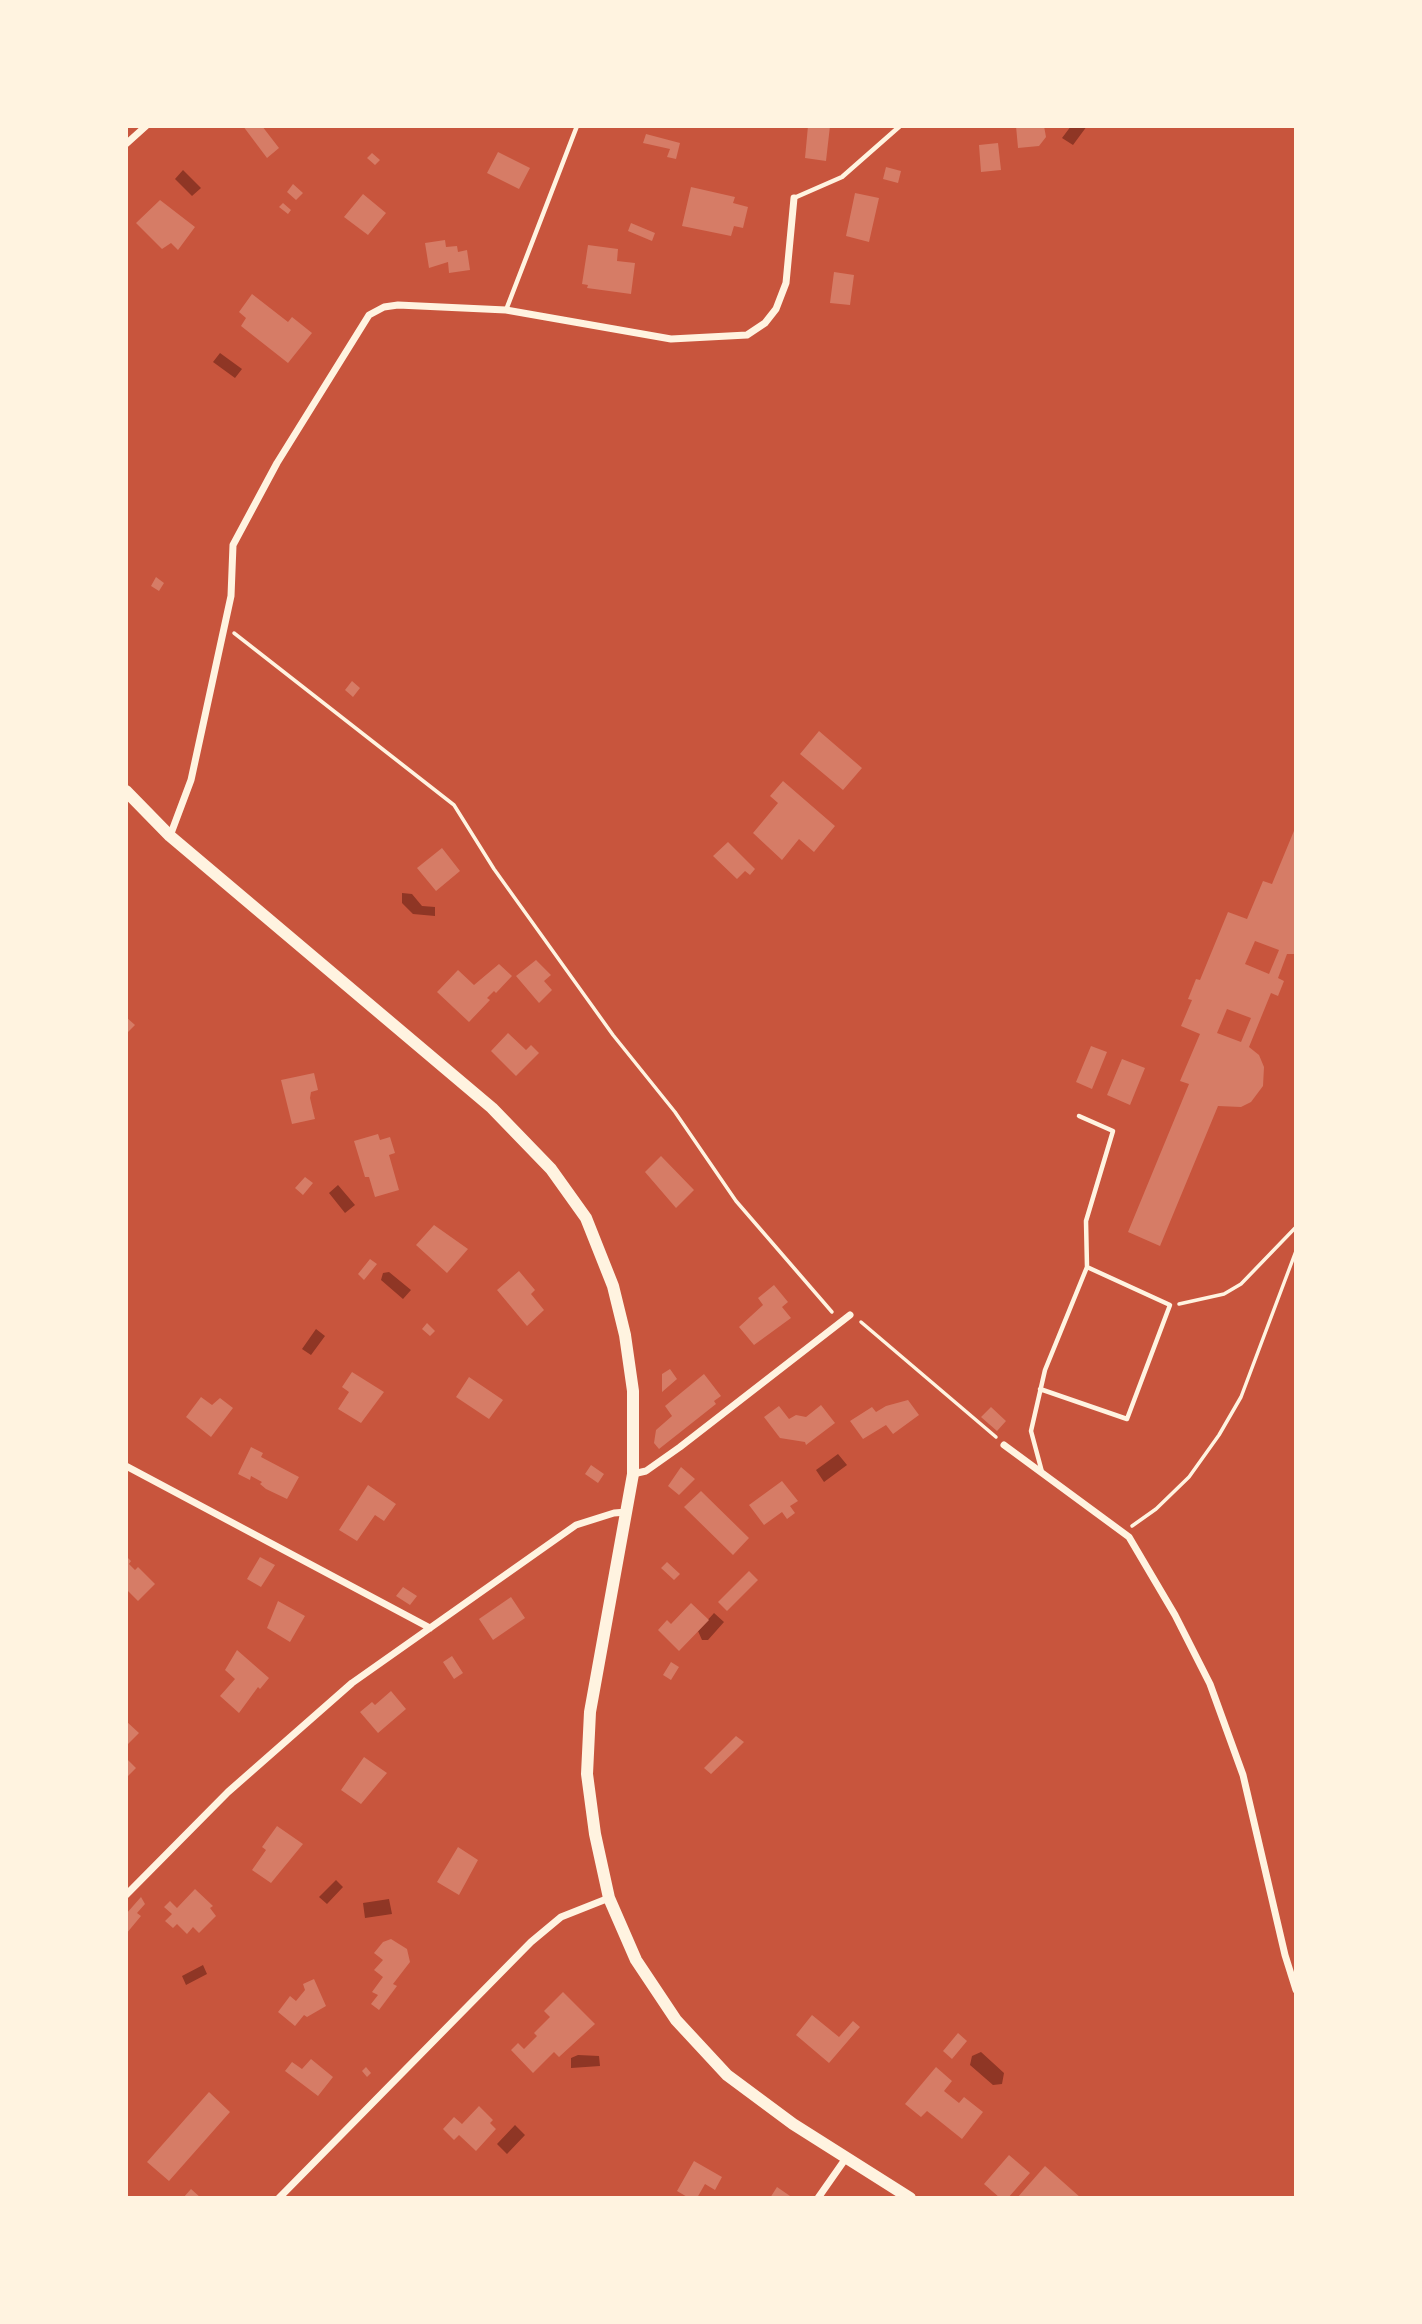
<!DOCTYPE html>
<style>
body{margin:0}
#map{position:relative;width:1422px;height:2324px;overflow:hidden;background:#c8553d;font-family:"Alegreya Sans",sans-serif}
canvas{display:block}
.frame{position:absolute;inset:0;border:128px solid #fff3e0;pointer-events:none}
</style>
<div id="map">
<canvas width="1422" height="2324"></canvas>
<div class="frame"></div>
</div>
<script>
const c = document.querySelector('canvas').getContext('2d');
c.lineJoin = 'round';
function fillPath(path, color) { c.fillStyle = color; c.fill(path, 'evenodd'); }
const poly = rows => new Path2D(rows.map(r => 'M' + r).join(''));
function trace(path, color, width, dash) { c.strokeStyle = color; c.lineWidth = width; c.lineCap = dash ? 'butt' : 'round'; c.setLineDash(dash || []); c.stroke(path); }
const water = poly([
 [1071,126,1087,126,1073,145,1062,138],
 [183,170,201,188,192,196,175,179],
 [220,353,242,369,235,378,213,362],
 [402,893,412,894,422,906,435,907,435,916,413,914,402,903],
 [338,1185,355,1205,345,1213,329,1193],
 [389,1272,411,1290,403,1299,381,1280,383,1273],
 [316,1329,325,1336,311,1355,302,1349],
 [838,1454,847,1465,824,1482,816,1470],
 [714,1613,724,1622,708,1640,702,1640,698,1631],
 [336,1880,343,1887,327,1904,319,1897],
 [389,1899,392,1914,365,1918,363,1903],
 [203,1965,207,1974,186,1985,182,1976],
 [981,2052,1004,2073,1002,2084,993,2085,970,2065,972,2056],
 [578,2055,599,2056,600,2066,571,2068,571,2058],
 [515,2125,525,2135,507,2154,497,2144]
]);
const building = poly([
 [243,126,262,126,279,148,267,158],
 [808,126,830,126,826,161,805,158],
 [1016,126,1044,126,1046,137,1039,146,1018,148],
 [646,134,680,143,676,159,667,157,670,149,643,143],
 [998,143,1001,170,981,172,979,145],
 [498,152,530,168,519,189,487,173],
 [372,153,380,160,375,165,367,158],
 [886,167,901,171,898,183,883,179],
 [293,184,303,193,296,200,287,192],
 [691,187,735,197,733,203,748,207,743,228,734,226,731,236,682,226],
 [855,193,879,198,869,242,846,236],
 [363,194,386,213,368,235,344,217],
 [160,200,195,227,178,250,171,243,162,249,136,223],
 [283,203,291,210,288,214,279,207],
 [631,223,655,233,652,241,628,231],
 [445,240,446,247,457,246,458,252,467,250,470,270,449,273,448,262,429,268,425,243],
 [588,245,618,249,617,261,635,263,631,294,587,288,588,285,582,284],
 [834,272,854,275,850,305,830,303],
 [252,294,288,322,292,317,312,333,288,363,241,326,246,318,239,312],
 [156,577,164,583,159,591,151,586],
 [352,681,360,688,353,697,345,690],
 [819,731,862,768,843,790,800,754],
 [783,781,835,826,814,852,799,839,782,860,753,833,778,803,770,796],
 [1296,826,1296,954,1287,954,1278,978,1284,981,1278,996,1271,993,1249,1047,1259,1055,1264,1067,1263,1086,1251,1102,1241,1107,1218,1106,1160,1246,1128,1232,1189,1084,1180,1081,1200,1034,1181,1026,1192,1000,1188,999,1196,979,1200,980,1228,912,1247,919,1263,881,1272,884],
 [1255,941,1279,950,1269,974,1245,964],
 [1227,1009,1251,1018,1241,1042,1217,1033],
 [728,842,755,869,750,875,745,871,737,879,713,856],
 [442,848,460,871,436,891,417,868],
 [536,960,551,975,544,981,552,990,539,1003,516,976],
 [499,964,512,976,496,993,494,991,487,998,490,1000,469,1022,437,992,458,970,474,985],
 [126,1017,135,1025,126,1034],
 [508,1033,526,1050,531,1045,539,1053,516,1076,491,1051],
 [1091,1046,1107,1052,1092,1089,1076,1082],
 [1122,1059,1145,1068,1130,1105,1107,1095],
 [314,1073,318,1090,311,1092,310,1098,315,1119,292,1124,281,1080],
 [378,1134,380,1140,390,1137,395,1153,389,1155,399,1190,375,1197,369,1177,365,1177,354,1141],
 [661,1156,694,1190,676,1208,645,1172],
 [305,1177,313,1183,303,1195,295,1188],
 [434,1225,468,1249,447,1273,416,1245],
 [370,1259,377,1264,364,1280,358,1274],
 [519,1271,535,1290,531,1294,544,1310,527,1326,497,1290],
 [774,1285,788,1302,782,1307,791,1318,754,1345,739,1327,763,1305,758,1298],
 [427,1323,435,1331,430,1336,422,1329],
 [670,1369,677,1379,662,1392,662,1374],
 [352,1372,384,1392,361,1423,338,1409,349,1392,342,1387],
 [704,1374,721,1396,714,1401,716,1404,659,1449,654,1443,656,1430,672,1416,665,1406],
 [469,1377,503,1400,489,1419,456,1397],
 [201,1397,212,1405,220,1398,233,1408,211,1437,186,1417],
 [908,1400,919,1415,893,1434,886,1425,863,1439,850,1421,872,1407,876,1412,886,1406],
 [821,1405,835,1423,806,1445,805,1442,780,1438,764,1417,779,1406,789,1419,796,1415,806,1417],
 [991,1407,1006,1421,997,1431,981,1417],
 [251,1447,263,1453,261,1457,299,1477,287,1499,266,1489,260,1484,262,1482,251,1476,250,1480,238,1474],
 [591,1465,604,1474,598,1483,585,1474],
 [681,1467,695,1479,679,1495,668,1486],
 [782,1481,798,1501,790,1506,795,1513,787,1519,782,1512,764,1525,749,1505],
 [368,1485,396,1504,384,1521,375,1515,357,1541,339,1530],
 [701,1491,749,1538,733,1555,684,1507],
 [126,1556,131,1561,129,1564,135,1570,138,1567,155,1584,138,1601,126,1589],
 [260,1557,275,1565,261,1587,247,1579],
 [667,1562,680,1574,674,1580,661,1568],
 [749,1571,758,1580,727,1611,718,1602],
 [403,1587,417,1596,410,1605,396,1596],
 [511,1597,525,1618,493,1640,479,1619],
 [278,1601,305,1616,290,1642,267,1628],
 [691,1603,709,1620,679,1651,658,1630,667,1620,671,1624],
 [237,1650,269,1678,260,1689,258,1687,239,1713,220,1696,235,1679,225,1670],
 [452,1656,463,1673,454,1679,443,1662],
 [671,1662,679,1667,671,1680,663,1675],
 [391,1691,406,1709,378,1733,360,1712,372,1702,375,1705],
 [126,1721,139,1733,126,1746],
 [736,1736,744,1742,736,1750,711,1774,704,1768],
 [364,1757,387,1773,361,1804,341,1790],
 [126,1758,136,1768,126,1778],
 [277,1826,303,1844,271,1883,252,1870,266,1850,262,1847],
 [458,1847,478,1860,459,1895,437,1882],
 [195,1889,213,1906,210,1908,216,1916,199,1933,193,1927,187,1934,177,1924,173,1928,165,1921,172,1914,164,1907,170,1901,177,1908],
 [141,1897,145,1904,137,1913,141,1916,126,1934,126,1914],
 [391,1939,407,1949,410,1962,393,1984,397,1986,379,2010,371,2004,378,1995,372,1992,383,1977,374,1970,383,1960,374,1953,383,1942],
 [314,1979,326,2006,307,2017,304,2015,295,2026,278,2012,290,1996,296,2001,305,1990,303,1984],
 [563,1992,595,2024,559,2057,554,2052,533,2073,511,2050,518,2043,524,2049,537,2036,534,2033,550,2017,544,2011],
 [812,2015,839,2037,853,2021,860,2027,829,2063,796,2035],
 [958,2033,967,2041,952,2059,943,2051],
 [311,2059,333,2077,318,2096,285,2071,292,2062,302,2069],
 [366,2067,371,2073,367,2077,362,2071],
 [936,2067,952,2081,944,2091,959,2103,964,2097,983,2112,962,2139,927,2111,921,2117,905,2104],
 [209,2092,230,2112,169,2181,147,2162],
 [479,2106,493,2120,490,2123,496,2129,476,2151,459,2135,454,2140,443,2129,454,2117,462,2124],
 [1009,2155,1030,2173,1008,2198,1000,2198,984,2184],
 [694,2161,722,2177,715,2190,705,2184,697,2198,689,2198,677,2191],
 [1045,2166,1081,2198,1017,2198],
 [777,2187,793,2198,770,2198],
 [191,2189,201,2198,183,2198]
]);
const path = poly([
 [234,633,454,805,494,869,613,1035,675,1112,736,1201,832,1312],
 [1179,1304,1224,1294,1241,1284,1296,1227],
 [861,1322,996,1437],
 [1132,1526,1156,1509,1189,1477,1219,1435,1241,1397,1296,1251]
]);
const service = poly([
 [794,198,842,177,900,126],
 [506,310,577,126],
 [1040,1389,1127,1419,1170,1305,1087,1267],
 [1042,1472,1031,1431,1045,1370,1087,1267,1086,1221,1113,1131,1079,1116]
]);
const minor = poly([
 [126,144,146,126],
 [170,836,191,780,231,596,233,545,277,463,369,315,384,307,398,305,506,310,671,339,747,335,765,323,776,309,786,283,794,198],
 [1004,1445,1129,1537,1175,1615,1210,1684,1243,1775,1285,1955,1296,1990],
 [126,1466,430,1628],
 [633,1474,646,1471,680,1447,850,1315],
 [126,1895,228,1792,352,1683,576,1525,614,1513,627,1512],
 [279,2198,531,1942,561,1917,609,1898],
 [818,2198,846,2158]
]);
const secondary = poly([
 [126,791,170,836,492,1108,551,1169,586,1218,613,1286,625,1335,633,1391,633,1474,590,1712,587,1774,595,1834,609,1898,636,1960,676,2020,727,2075,793,2124,910,2198]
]);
fillPath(water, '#8f3625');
fillPath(building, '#d67c66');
trace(path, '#fff3e0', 3.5);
trace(service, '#fff3e0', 4.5);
trace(minor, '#fff3e0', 7);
trace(secondary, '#fff3e0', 12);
</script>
